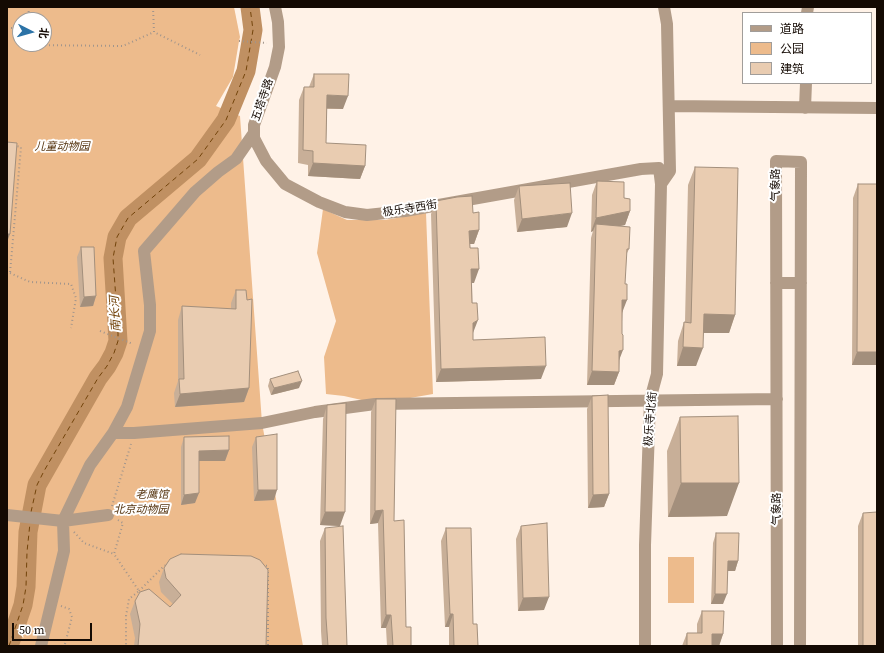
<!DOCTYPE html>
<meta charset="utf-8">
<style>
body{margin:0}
#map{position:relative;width:884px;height:653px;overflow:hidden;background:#fff2e7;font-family:"Source Serif 4","Noto Sans SC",serif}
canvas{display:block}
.frame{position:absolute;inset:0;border:8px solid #140a03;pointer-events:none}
.legend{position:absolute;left:742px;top:12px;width:130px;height:72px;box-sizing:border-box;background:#fff;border:1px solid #a19d9a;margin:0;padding:5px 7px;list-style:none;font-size:12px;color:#140a03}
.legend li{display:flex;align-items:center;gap:8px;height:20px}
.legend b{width:20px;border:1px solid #a19d9a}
.north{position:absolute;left:12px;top:12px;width:40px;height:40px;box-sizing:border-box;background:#fff;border:1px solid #a19d9a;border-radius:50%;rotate:96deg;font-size:11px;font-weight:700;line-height:16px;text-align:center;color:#140a03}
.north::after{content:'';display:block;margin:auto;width:14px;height:18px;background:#2c73a7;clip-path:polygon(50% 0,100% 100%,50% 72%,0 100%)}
.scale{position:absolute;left:12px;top:623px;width:80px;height:18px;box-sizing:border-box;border:2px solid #140a03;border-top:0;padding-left:5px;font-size:12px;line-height:14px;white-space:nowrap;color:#140a03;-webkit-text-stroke:3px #fff;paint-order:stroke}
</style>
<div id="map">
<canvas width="884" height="653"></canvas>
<div class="frame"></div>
<ul class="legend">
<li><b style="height:5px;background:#b29c88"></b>道路</li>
<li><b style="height:11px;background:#edbb8c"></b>公园</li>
<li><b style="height:11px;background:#e9ccb1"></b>建筑</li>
</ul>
<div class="north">北</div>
<div class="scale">50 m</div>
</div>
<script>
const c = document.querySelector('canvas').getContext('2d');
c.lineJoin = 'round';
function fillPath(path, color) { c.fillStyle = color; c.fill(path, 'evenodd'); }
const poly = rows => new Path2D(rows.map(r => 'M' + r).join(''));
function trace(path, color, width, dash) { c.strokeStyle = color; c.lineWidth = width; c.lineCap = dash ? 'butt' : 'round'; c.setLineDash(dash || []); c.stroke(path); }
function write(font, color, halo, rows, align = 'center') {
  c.font = font + ' "Source Serif 4","Noto Sans SC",serif'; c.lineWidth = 4; c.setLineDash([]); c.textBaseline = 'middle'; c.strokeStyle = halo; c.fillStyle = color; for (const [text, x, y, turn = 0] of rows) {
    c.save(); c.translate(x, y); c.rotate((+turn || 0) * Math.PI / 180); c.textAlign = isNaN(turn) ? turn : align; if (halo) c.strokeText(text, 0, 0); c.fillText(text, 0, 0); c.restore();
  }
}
const green = poly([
 [7,7,234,7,240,37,239,41,233,77,216,106,240,116,262,423,303,646,7,646],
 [20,20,44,20,44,44,20,44],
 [323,209,347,220,385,220,426,213,433,394,410,398,366,401,344,396,326,394,324,357,336,321,317,253],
 [668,557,694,557,694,603,668,603]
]);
const river = poly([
 [9,646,23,605,26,587,28,532,37,485,98,378,107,366,114,353,118,341,113,258,117,237,128,218,198,159,226,120,246,71,253,30,250,7]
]);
const ferry = poly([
 [31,512,37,485,44,471,98,378,107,366,114,353,118,341,118,327,113,258,117,237,128,218,198,159,226,120,246,71,253,30,250,7],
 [9,646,23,605,26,587,27,552,30,523]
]);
const path = poly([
 [153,7,154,32,200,55],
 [28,20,29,7],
 [7,28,20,28],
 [239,41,267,43],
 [30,44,30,45,123,46,154,32],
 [7,273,10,273,21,147,16,146],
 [10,273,30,282,71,284,76,298,71,328],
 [100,331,133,344],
 [112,506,131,444],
 [118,520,123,523,114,554,139,591,129,599,126,616,126,646],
 [74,532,84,543,114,554],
 [262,565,268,566,268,646],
 [139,591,164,566,167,565],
 [61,606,69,609,72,617,65,644,65,646]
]);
const minor = poly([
 [275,7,278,22,279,47,275,67,254,125,254,138,266,161,285,184,319,202,345,212,367,215,405,211,641,169,659,168,661,184,657,374,650,400,645,545,645,646],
 [807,13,808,7],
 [669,106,877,108],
 [805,108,806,83],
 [661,184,670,171,667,24,664,7],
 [776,283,801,283],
 [113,433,127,407,150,331,150,305,144,251,195,192,218,172,236,159,254,133],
 [7,515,63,521,108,515],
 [41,646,64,551,63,521,90,465,113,433,134,433,262,423,315,412,375,404,777,399],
 [777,646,776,161,801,162,800,646]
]);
const wall = poly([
 [314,74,343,109,327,109,326,143,365,166,360,179,308,176,308,165,298,163,299,100,304,87,309,87],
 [695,167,735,315,729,333,703,333,696,366,677,366,678,341,684,322,685,322,688,185],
 [597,181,624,198,630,211,625,225,619,226,629,249,626,255,619,372,614,385,587,385,591,238,593,231,591,232,592,195],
 [858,184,877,365,852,365,853,198],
 [519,186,567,227,517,232,514,200],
 [436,201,473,213,479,230,474,244,470,244,474,283,472,283,473,340,541,379,436,382,431,214],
 [81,247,96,296,93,306,80,307,77,257],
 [236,290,249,388,244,402,175,407,174,393,178,381,178,320,182,306,231,309,231,303],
 [270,379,299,388,271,395,268,386],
 [592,396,609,494,604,507,588,508,587,409],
 [376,399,394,521,406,627,411,646,387,646,386,628,381,628,378,523,370,524,371,412],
 [327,405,340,526,320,525,323,419],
 [680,417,727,516,668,517,667,451],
 [184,437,229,450,225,461,199,461,195,503,181,505,181,447],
 [256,437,274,500,254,501,252,447],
 [863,513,877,646,858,646,858,526],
 [521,526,544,610,518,611,516,539],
 [325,528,347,646,322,646,321,631,320,541],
 [446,528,473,624,478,646,449,646,449,627,445,627,441,541],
 [716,533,738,561,735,571,728,571,723,604,711,604,713,543],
 [164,568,266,646,134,646,135,638,130,614,135,601,170,607,173,604,161,592,159,582],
 [702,611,723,634,719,646,682,646,687,633,697,633,697,624]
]);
const shadedWall = poly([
 [327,95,348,96,343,109,323,108],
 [313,163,365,166,360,179,308,176],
 [630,211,625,225,596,231,596,224,593,231,591,232,596,218],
 [572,213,567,227,517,232,522,219],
 [479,230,474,244,464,244,469,231],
 [7,234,10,234,7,242],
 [471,269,479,269,474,283,466,283],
 [96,296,93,306,80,307,84,297],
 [622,300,627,300,622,313],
 [704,314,735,315,729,333,697,333],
 [478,320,473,333,473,323],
 [683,347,703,348,696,366,677,366],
 [623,350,618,363,619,351],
 [857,352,877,352,877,365,852,365],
 [546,366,541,379,436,382,441,369],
 [592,371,619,372,614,385,587,385],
 [302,381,299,388,271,395,274,388],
 [249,388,244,402,175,407,180,394],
 [229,450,225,461,195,461,199,451],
 [681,483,739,483,727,516,668,517],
 [258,490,277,490,274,500,254,501],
 [199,493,195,503,181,505,184,495],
 [609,494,604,507,588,508,593,495],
 [383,510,378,523,370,524,375,511],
 [325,512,345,512,340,526,320,525],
 [728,561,738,561,735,571,724,571],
 [715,594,727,594,723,604,711,604],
 [549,597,544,610,518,611,523,598],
 [450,614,453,614,449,627,445,627],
 [386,615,391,615,386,628,381,628],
 [712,634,723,634,719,646,708,646]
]);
const building = poly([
 [314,74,349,74,348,96,327,95,326,143,366,145,365,166,313,163,313,151,303,150,304,87,314,87,314,74],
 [7,142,17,143,10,234,7,234,7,142],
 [695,167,738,168,735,315,704,314,703,348,683,347,684,322,691,323,695,167],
 [597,181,624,182,624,198,630,199,630,211,596,218,597,181],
 [570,183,572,213,522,219,519,186,570,183],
 [858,184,877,184,877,352,857,352,858,184],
 [472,196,473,213,479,212,479,230,469,231,470,248,478,248,479,269,471,269,472,303,477,303,478,320,473,323,473,340,545,337,546,366,441,369,436,201,457,197,472,196],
 [596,224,630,227,629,249,627,249,625,284,627,284,627,300,622,300,622,334,623,335,623,350,619,351,619,372,592,371,596,224],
 [81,247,94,247,96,296,84,297,81,247],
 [236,290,246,290,247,300,252,299,249,388,180,394,179,379,184,379,182,306,236,309,236,290],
 [298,371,302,381,274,388,270,379,298,371],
 [608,395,609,494,593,495,592,396,608,395],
 [376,399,396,399,394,521,404,520,406,627,411,627,411,646,393,646,391,615,386,615,383,510,375,511,376,399],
 [346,403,345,512,325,512,327,405,346,403],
 [738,416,739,483,681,483,680,417,738,416],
 [277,434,277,490,258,490,256,437,277,434],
 [229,436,229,450,199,451,199,493,184,495,184,437,229,436],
 [877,512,877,646,863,646,863,513,877,512],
 [547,523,549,597,523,598,521,526,547,523],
 [343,526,347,646,328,646,326,618,325,528,343,526],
 [446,528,471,528,473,624,477,624,478,646,454,646,453,614,450,614,446,528],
 [716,533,739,533,738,561,728,561,727,594,715,594,716,533],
 [181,554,251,556,260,560,268,570,266,646,138,646,140,624,135,601,140,592,149,589,170,607,181,595,166,578,164,568,170,559,181,554],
 [702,611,724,611,723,634,712,634,712,646,687,646,687,633,702,633,702,611]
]);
const streetNames = [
 ["五塔寺路",263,100,-71],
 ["气象路",776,185,-90],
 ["极乐寺西街",410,209,-9],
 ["极乐寺北街",651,419,-85],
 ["气象路",777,509,-90]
];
const parkNames = [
 ["儿童动物园",62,147],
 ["老鹰馆",152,495],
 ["北京动物园",141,510]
];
const waterNames = [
 ["南长河",116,314,-93]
];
fillPath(green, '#edbb8c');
trace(river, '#c09062', 19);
trace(ferry, '#73440b', 1, [5, 4]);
trace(path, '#a1958c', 2, [1, 3]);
trace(minor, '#b29c88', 12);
fillPath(wall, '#c8af98');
fillPath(shadedWall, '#a38f7c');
fillPath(building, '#e9ccb1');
trace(building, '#a38f7c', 1);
write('11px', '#140a03', '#fff', streetNames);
write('italic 11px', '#563510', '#fff', parkNames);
write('italic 12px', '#73440b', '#fff', waterNames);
</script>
